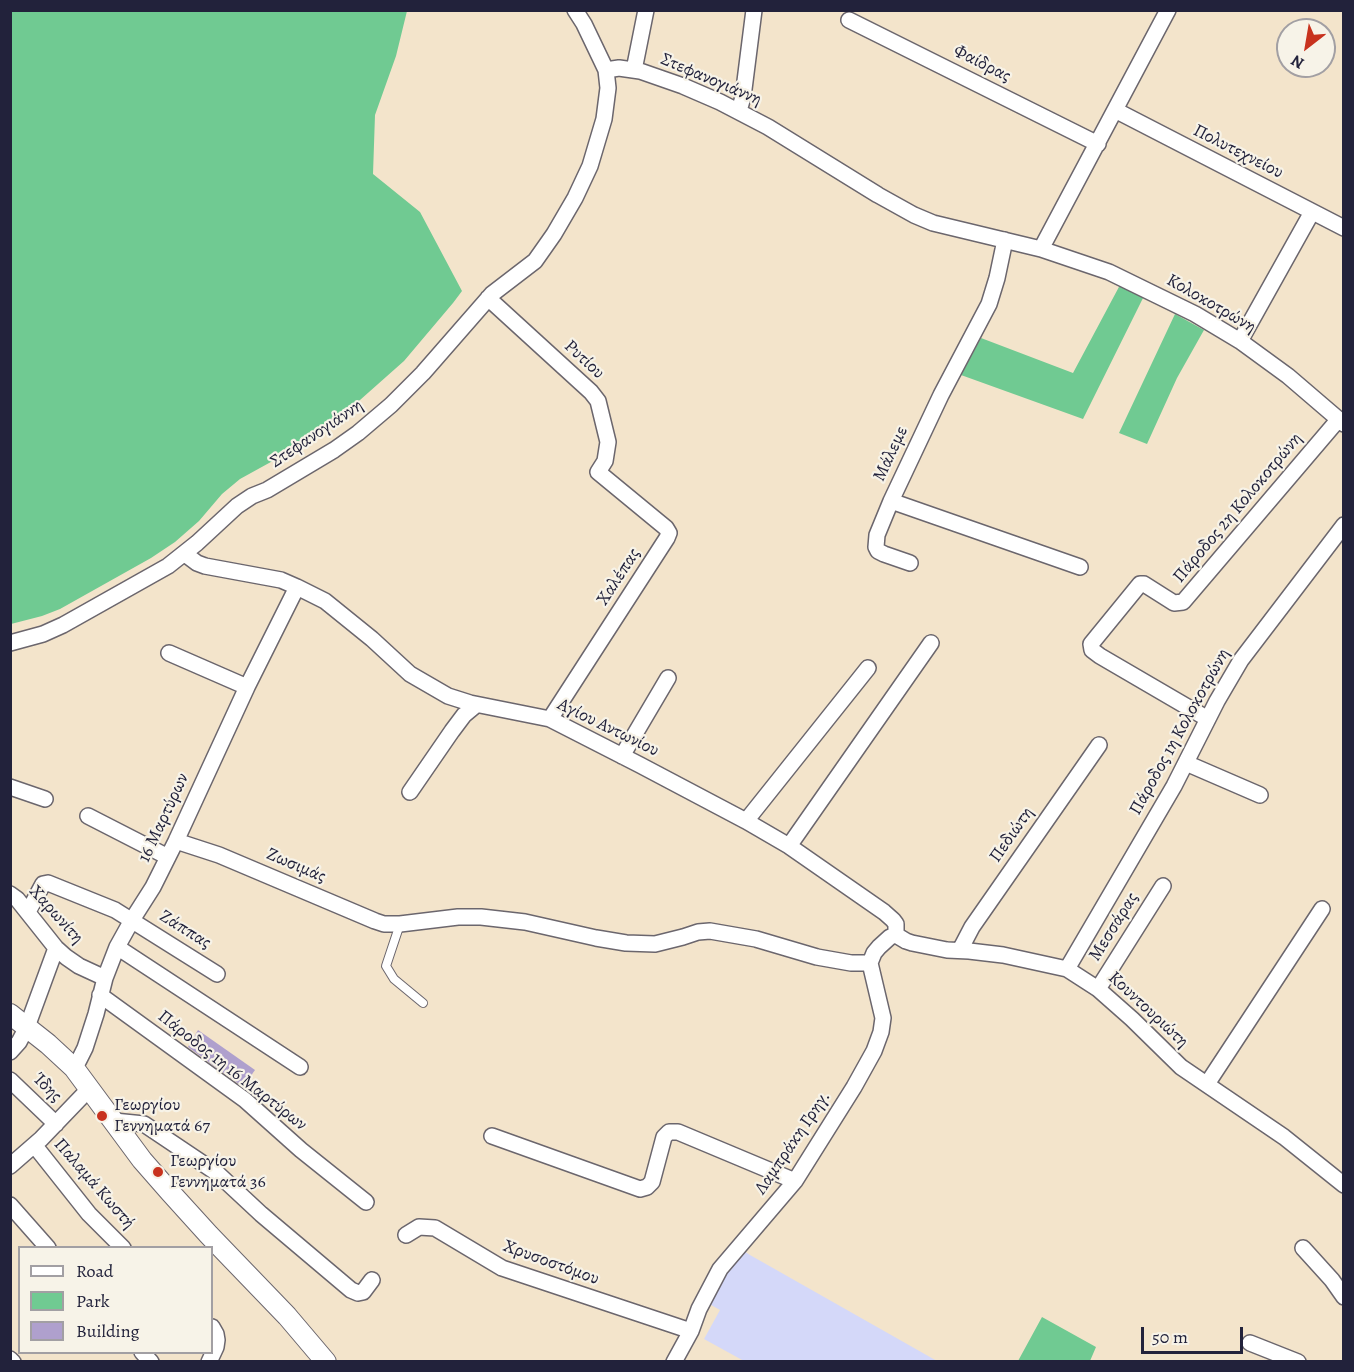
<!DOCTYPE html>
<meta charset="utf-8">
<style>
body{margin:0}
#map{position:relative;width:1354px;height:1372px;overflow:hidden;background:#f3e4cb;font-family:Alegreya,serif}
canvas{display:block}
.frame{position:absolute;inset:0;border:12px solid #22223b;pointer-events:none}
.legend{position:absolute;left:18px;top:1246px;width:195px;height:108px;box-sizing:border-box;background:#f7f3e8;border:2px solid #a29fa3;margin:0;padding:8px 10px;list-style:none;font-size:18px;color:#22223b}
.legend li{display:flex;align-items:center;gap:12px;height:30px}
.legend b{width:30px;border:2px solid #a29fa3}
.north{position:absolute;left:1276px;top:18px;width:60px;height:60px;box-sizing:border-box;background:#f7f3e8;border:2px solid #a29fa3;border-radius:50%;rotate:211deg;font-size:16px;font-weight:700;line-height:24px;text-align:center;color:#22223b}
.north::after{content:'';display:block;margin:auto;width:21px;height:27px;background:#c8321e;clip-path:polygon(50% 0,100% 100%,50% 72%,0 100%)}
.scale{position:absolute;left:1141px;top:1327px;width:102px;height:27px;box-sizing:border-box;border:3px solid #22223b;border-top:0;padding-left:8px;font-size:18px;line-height:21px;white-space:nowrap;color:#22223b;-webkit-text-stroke:4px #f7f3e8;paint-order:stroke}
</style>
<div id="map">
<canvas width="1354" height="1372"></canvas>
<div class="frame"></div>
<ul class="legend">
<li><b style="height:8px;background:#fff"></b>Road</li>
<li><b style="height:16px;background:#70ca92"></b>Park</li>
<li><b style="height:16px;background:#afa0cd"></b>Building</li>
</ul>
<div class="north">N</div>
<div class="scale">50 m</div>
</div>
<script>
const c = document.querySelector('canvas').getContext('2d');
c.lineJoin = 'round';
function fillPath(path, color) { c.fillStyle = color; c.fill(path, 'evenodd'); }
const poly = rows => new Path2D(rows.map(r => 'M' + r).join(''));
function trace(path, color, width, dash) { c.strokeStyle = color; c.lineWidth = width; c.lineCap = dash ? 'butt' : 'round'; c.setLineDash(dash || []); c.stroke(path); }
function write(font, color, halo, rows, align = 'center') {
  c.font = font + ' Alegreya,serif'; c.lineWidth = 4.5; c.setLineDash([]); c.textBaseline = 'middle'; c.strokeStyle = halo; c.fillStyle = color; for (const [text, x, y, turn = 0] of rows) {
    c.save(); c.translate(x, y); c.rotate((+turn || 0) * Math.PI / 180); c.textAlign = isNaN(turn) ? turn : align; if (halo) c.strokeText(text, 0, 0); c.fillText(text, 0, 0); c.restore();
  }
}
const built = poly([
 [744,1251,750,1255,937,1361,744,1361,704,1339,720,1310,711,1305,711,1294,721,1277]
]);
const green = poly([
 [10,11,407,11,396,56,375,115,373,174,420,212,462,291,453,303,404,361,360,400,289,452,240,479,222,494,199,521,175,542,151,558,60,609,42,616,11,624],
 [1120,285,1144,296,1083,419,961,375,981,338,1073,373],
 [1175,314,1204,330,1177,378,1147,444,1119,433],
 [1042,1317,1096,1347,1090,1361,1018,1361]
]);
const building = poly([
 [198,1030,255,1070,243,1087,188,1047]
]);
const service = poly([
 [400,924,386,966,394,979,423,1003]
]);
const minor = poly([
 [575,10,584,24,606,70],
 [849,20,1098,144],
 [634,70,646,10],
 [1115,110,1344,228],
 [739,111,743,97,754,10],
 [1005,240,997,278,989,304,941,395,891,501,1080,567],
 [1041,249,1109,272,1195,314,1240,341,1288,376,1344,424],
 [488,298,591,392,598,401,608,442,605,461,598,472,666,528,669,533,667,538,550,719],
 [1240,341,1312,212],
 [891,501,877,535,876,547,878,551,884,554,910,563],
 [185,554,197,563,205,566,281,580,297,587,325,601,372,639,410,674,448,696,470,703,550,719,640,765,746,821,789,846,884,912,893,920,896,924,896,935],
 [10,643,43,634,63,625,168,566,197,543,237,506,252,496,267,490,334,450,358,433,391,405,423,373,492,294,535,261,554,234,575,198,590,166,604,119,608,88,606,70,619,68,640,71,683,86,720,102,768,127,878,195,914,215,933,223,1041,249,1168,10],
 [169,653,247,687],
 [1208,719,1100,656,1092,650,1091,644,1140,584,1144,584,1174,603,1183,602,1338,420],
 [622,756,668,678],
 [1186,763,1260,795],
 [10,787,45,799],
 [410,792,452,731,464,715,476,705],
 [88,816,168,857],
 [746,821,868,668],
 [176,841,219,855,375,921,384,924,400,924,458,917,481,917,525,922,596,938,626,943,655,944,683,937,698,932,710,931,756,939,817,957,851,963,870,963],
 [789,846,931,643],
 [10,894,17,899,56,948,66,957,79,966,105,978],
 [28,912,43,884,48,883,115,910,217,974],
 [896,935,906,941,912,943,947,950,969,951,1003,955,1067,969,1098,989,1132,1019,1181,1067,1284,1137,1344,1185],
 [117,947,300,1067],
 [960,950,972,927,1099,745],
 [1067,969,1174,786,1217,701,1241,660,1344,525],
 [1098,989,1163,886],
 [100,995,245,1100,301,1150,366,1202],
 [10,1052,19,1042,27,1027,56,948],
 [74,1068,79,1060,85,1048,96,1014,105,978,117,947,132,920,153,887,176,841,247,687,297,587],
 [10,1080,56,1124],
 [1207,1084,1322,909],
 [114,1121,144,1124,217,1173,261,1214,351,1290,358,1293,363,1292,372,1280],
 [492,1136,640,1189,647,1187,652,1182,664,1137,669,1132,678,1132,795,1181],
 [35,1146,89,1214,123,1248],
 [10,1166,41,1139,90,1088],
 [10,1205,48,1248],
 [406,1235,419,1227,435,1228,502,1268,691,1331],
 [1303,1248,1332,1280,1344,1297],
 [1250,1343,1298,1362],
 [142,1352,151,1362],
 [10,1359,13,1362],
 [209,1362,216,1347,217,1340,216,1334,212,1327],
 [674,1362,691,1331,699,1309,720,1269,795,1181,854,1087,874,1051,881,1032,883,1018,870,963,874,953,879,947,890,937,896,935]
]);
const tertiary = poly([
 [10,1014,48,1044,74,1068,142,1160,170,1192,209,1235,287,1316,326,1362]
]);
const markers = [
 [102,1116,6,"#c8321e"],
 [158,1172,6,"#c8321e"]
];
const streetNames = [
 ["Φαίδρας",982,64,27],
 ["Στεφανογιάννη",711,80,23],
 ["Πολυτεχνείου",1238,152,27],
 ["Κολοκοτρώνη",1211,304,30],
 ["Ρυτίου",584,360,43],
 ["Στεφανογιάννη",317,434,-34],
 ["Μάλεμε",891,454,-65],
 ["Πάροδος 2η Κολοκοτρώνη",1238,508,-50],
 ["Χαλέπας",619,577,-57],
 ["Αγίου Αντωνίου",608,728,26],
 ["Πάροδος 1η Κολοκοτρώνη",1180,732,-61],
 ["16 Μαρτύρων",164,818,-65],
 ["Πεδιώτη",1012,835,-55],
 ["Ζωσιμάς",296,866,23],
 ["Χαρωνίτη",56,915,48],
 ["Μεσσάρας",1114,927,-58],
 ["Ζάππας",185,930,32],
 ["Κουντουριώτη",1148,1010,43],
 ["Πάροδος 1η 16 Μαρτύρων",232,1071,38],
 ["Ίδης",47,1088,45],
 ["Λαμπράκη Γρηγ.",793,1143,-56],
 ["Παλαμά Κωστή",94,1184,49],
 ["Χρυσοστόμου",551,1263,20]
];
const poiNames = [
 ["Γεωργίου",114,1106],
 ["Γεννηματά 67",114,1127],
 ["Γεωργίου",170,1162],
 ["Γεννηματά 36",170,1183]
];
fillPath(built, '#d4d8f9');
fillPath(green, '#70ca92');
fillPath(building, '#afa0cd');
trace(service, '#6b666d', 10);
trace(minor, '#6b666d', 18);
trace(tertiary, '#6b666d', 22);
trace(service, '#fff', 8);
trace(minor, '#fff', 15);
trace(tertiary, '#fff', 20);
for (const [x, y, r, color] of markers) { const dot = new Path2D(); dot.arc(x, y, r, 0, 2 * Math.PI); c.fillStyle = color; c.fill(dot); trace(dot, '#f7f3e8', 2); }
write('18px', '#22223b', '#f7f3e8', streetNames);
write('18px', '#22223b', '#f7f3e8', poiNames, 'left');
</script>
